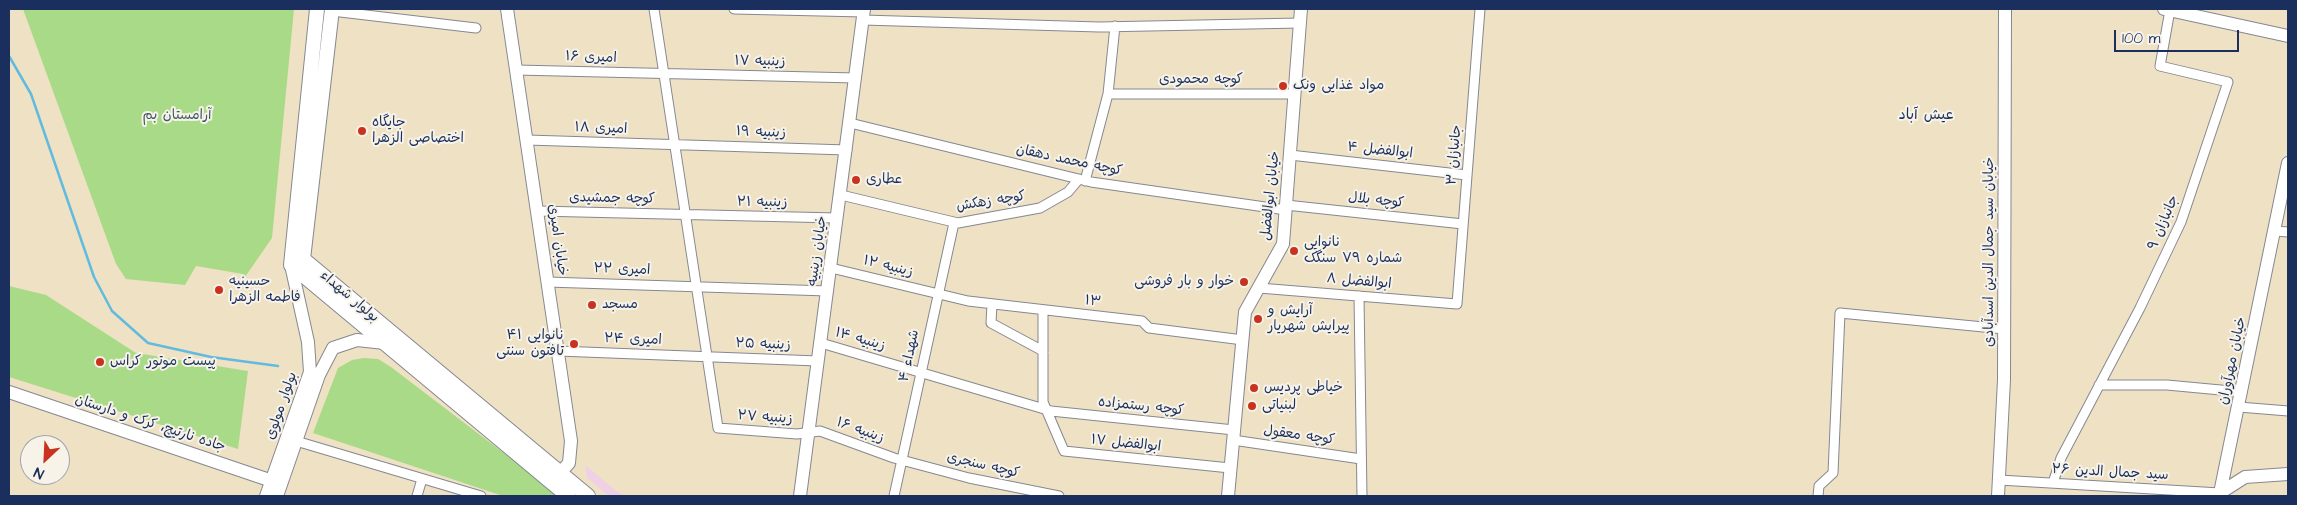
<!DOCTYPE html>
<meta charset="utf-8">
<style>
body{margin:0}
#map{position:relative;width:2297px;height:505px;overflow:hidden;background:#efe1c4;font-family:"Architects Daughter",sans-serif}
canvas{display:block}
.frame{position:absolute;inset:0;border:10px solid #1b2f5e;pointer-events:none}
.north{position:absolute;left:20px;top:435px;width:50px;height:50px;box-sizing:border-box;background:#f7f3e8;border:1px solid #9fa5b1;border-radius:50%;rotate:205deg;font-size:14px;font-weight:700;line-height:20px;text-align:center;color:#1b2f5e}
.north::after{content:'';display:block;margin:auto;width:18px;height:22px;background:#c8321e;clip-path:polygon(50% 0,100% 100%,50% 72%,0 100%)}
.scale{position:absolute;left:2114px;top:30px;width:125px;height:22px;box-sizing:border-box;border:2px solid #1b2f5e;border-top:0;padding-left:6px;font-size:15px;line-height:18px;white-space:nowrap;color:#1b2f5e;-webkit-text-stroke:4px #f7f3e8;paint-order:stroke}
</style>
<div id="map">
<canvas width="2297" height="505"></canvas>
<div class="frame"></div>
<div class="north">N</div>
<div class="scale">100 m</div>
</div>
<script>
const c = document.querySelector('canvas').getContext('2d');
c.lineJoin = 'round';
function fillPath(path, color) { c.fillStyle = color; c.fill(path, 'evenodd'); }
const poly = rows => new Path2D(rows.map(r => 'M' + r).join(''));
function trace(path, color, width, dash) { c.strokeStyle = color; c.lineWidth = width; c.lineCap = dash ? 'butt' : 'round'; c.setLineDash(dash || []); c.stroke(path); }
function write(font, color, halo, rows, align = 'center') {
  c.font = font + ' "Architects Daughter","Playpen Sans Arabic",sans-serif'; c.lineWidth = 4; c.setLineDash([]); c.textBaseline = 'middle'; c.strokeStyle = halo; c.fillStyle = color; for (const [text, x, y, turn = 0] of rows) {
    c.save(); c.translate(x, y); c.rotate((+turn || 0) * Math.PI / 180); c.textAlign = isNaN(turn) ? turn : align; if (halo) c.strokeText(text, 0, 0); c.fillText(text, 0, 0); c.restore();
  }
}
const built = poly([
 [585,465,614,489,624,496,609,496,587,478]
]);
const green = poly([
 [23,9,294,9,272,238,245,277,243,274,196,266,185,285,126,279,116,264],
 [9,286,46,295,136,353,248,371,238,449,9,377],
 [364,358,378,359,391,367,560,496,503,496,313,433,338,368,352,360]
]);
const stream = poly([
 [9,56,31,94,94,277,112,311,148,343,211,357,278,366]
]);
const street = poly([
 [654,9,718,428,797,434,820,431,894,458,969,478,1059,496],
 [734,9,864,12],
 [332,11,476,28],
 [863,20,1099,27,1300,23],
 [516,70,856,78],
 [1108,94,1295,94],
 [850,123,1091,182,1286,210],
 [527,140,847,150],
 [1290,155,1467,175],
 [1085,181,1108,94,1115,26],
 [841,195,958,223,1040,208,1068,192,1079,179],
 [1286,205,1463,224],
 [537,211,837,218],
 [2275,231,2288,232],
 [831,268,968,301,1142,321,1149,328,1243,340],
 [547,282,828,291],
 [1259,288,1457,304,1480,9],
 [1359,296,1362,496],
 [992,304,991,323,1043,351],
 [1043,310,1043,402,1064,451,1230,468],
 [821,343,1051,411,1234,430],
 [558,351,818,361],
 [2099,385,2167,385,2242,392],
 [2239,407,2288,411],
 [1233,440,1361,459],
 [296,441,481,496],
 [1999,480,2220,493,2220,496],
 [2053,483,2061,458,2140,308,2181,222,2228,82,2160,66,2170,10],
 [417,496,422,479],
 [894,496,954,223],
 [1818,496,1819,486,1833,473,1840,313,2004,329]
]);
const secondary = poly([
 [507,9,571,441,569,463,560,473],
 [2164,9,2288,36],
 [9,392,281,484],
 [2220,493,2288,163],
 [2220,493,2245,477,2288,474],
 [266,496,310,372,308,342,291,265],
 [277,496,319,375,333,348,357,340,385,343],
 [800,496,864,9],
 [1228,496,1245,312,1283,244,1301,9],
 [1998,496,2004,380,2005,9]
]);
const primary = poly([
 [317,9,291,265,568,496],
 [332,9,303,259,588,496]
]);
const markers = [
 [1283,86,5,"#c8321e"],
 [362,131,5,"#c8321e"],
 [856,180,5,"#c8321e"],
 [1294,251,5,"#c8321e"],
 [1244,282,5,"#c8321e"],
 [219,290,5,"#c8321e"],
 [592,305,5,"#c8321e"],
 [1258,319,5,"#c8321e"],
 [574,344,5,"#c8321e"],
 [100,362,5,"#c8321e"],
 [1254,388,5,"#c8321e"],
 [1252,406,5,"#c8321e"]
];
const streetNames = [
 ["امیری ۱۶",591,58,2],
 ["زینبیه ۱۷",760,62,1],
 ["کوچه محمودی",1201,80],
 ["امیری ۱۸",601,129,2],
 ["زینبیه ۱۹",761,133,2],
 ["ابوالفضل ۴",1380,151,6],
 ["جانبازان ۳",1455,155,-85],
 ["کوچه محمد دهقان",1069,161,12],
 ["خیابان ابوالفضل",1271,196,-84],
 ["کوچه جمشیدی",612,199,1],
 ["کوچه بلال",1376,201,6],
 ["کوچه زهکش",991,202,-9],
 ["زینبیه ۲۱",762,203,1],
 ["جانبازان ۹",2164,223,-67],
 ["خیابان امیری",557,240,82],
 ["خیابان زینبیه",818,251,-82],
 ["خیابان سید جمال الدین اسدآبادی",1990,252,-90],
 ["زینبیه ۱۲",888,267,14],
 ["امیری ۲۲",622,270,2],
 ["ابوالفضل ۸",1359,282,5],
 ["بولوار شهداء",349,297,40],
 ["۱۳",1093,302,7],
 ["امیری ۲۴",633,340,2],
 ["زینبیه ۱۴",860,340,16],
 ["زینبیه ۲۵",763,345,2],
 ["شهداء ۴",910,356,-78],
 ["خیابان مهرآوران",2233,361,-78],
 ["بولوار مولوی",282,406,-71],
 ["کوچه رستمزاده",1141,407,6],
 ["زینبیه ۲۷",765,418,4],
 ["جاده نارتیچ، کرک و دارستان",150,424,18],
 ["زینبیه ۱۶",860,431,20],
 ["کوچه معقول",1299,436,8],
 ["ابوالفضل ۱۷",1126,444,6],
 ["کوچه سنجری",983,466,13],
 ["سید جمال الدین ۲۶",2110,473,3]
];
const poiNames = [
 ["مواد غذایی ونک",1293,86],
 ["جایگاه",372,123],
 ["اختصاصی الزهرا",372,139],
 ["عطاری",866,180],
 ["نانوایی",1304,243],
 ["شماره ۷۹ سنگک",1304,259],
 ["حسینیه",229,282],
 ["فاطمه الزهرا",229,298],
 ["خوار و بار فروشی",1234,282,"right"],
 ["مسجد",602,305],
 ["آرایش و",1268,311],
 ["پیرایش شهریار",1268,327],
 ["نانوایی ۴۱",564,336,"right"],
 ["تافتون سنتی",564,352,"right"],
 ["پیست موتور کراس",110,362],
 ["خیاطی پردیس",1264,388],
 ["لبنیاتی",1262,406]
];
const parkNames = [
 ["آرامستان بم",177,116]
];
const neighbourhoodNames = [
 ["عیش آباد",1926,116]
];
fillPath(built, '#efd0e5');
fillPath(green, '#a9da88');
trace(stream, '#60bbde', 2.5);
trace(street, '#858891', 11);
trace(secondary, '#858891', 14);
trace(primary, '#858891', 16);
trace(street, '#fff', 9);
trace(secondary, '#fff', 12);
trace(primary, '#fff', 14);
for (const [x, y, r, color] of markers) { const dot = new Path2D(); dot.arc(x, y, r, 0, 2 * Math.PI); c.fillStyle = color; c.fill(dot); trace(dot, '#f7f3e8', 2); }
write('14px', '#1b2f5e', '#f7f3e8', streetNames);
write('14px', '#1b2f5e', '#f7f3e8', poiNames, 'left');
write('14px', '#3e5a68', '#f7f3e8', parkNames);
write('15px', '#1b2f5e', '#f7f3e8', neighbourhoodNames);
</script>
